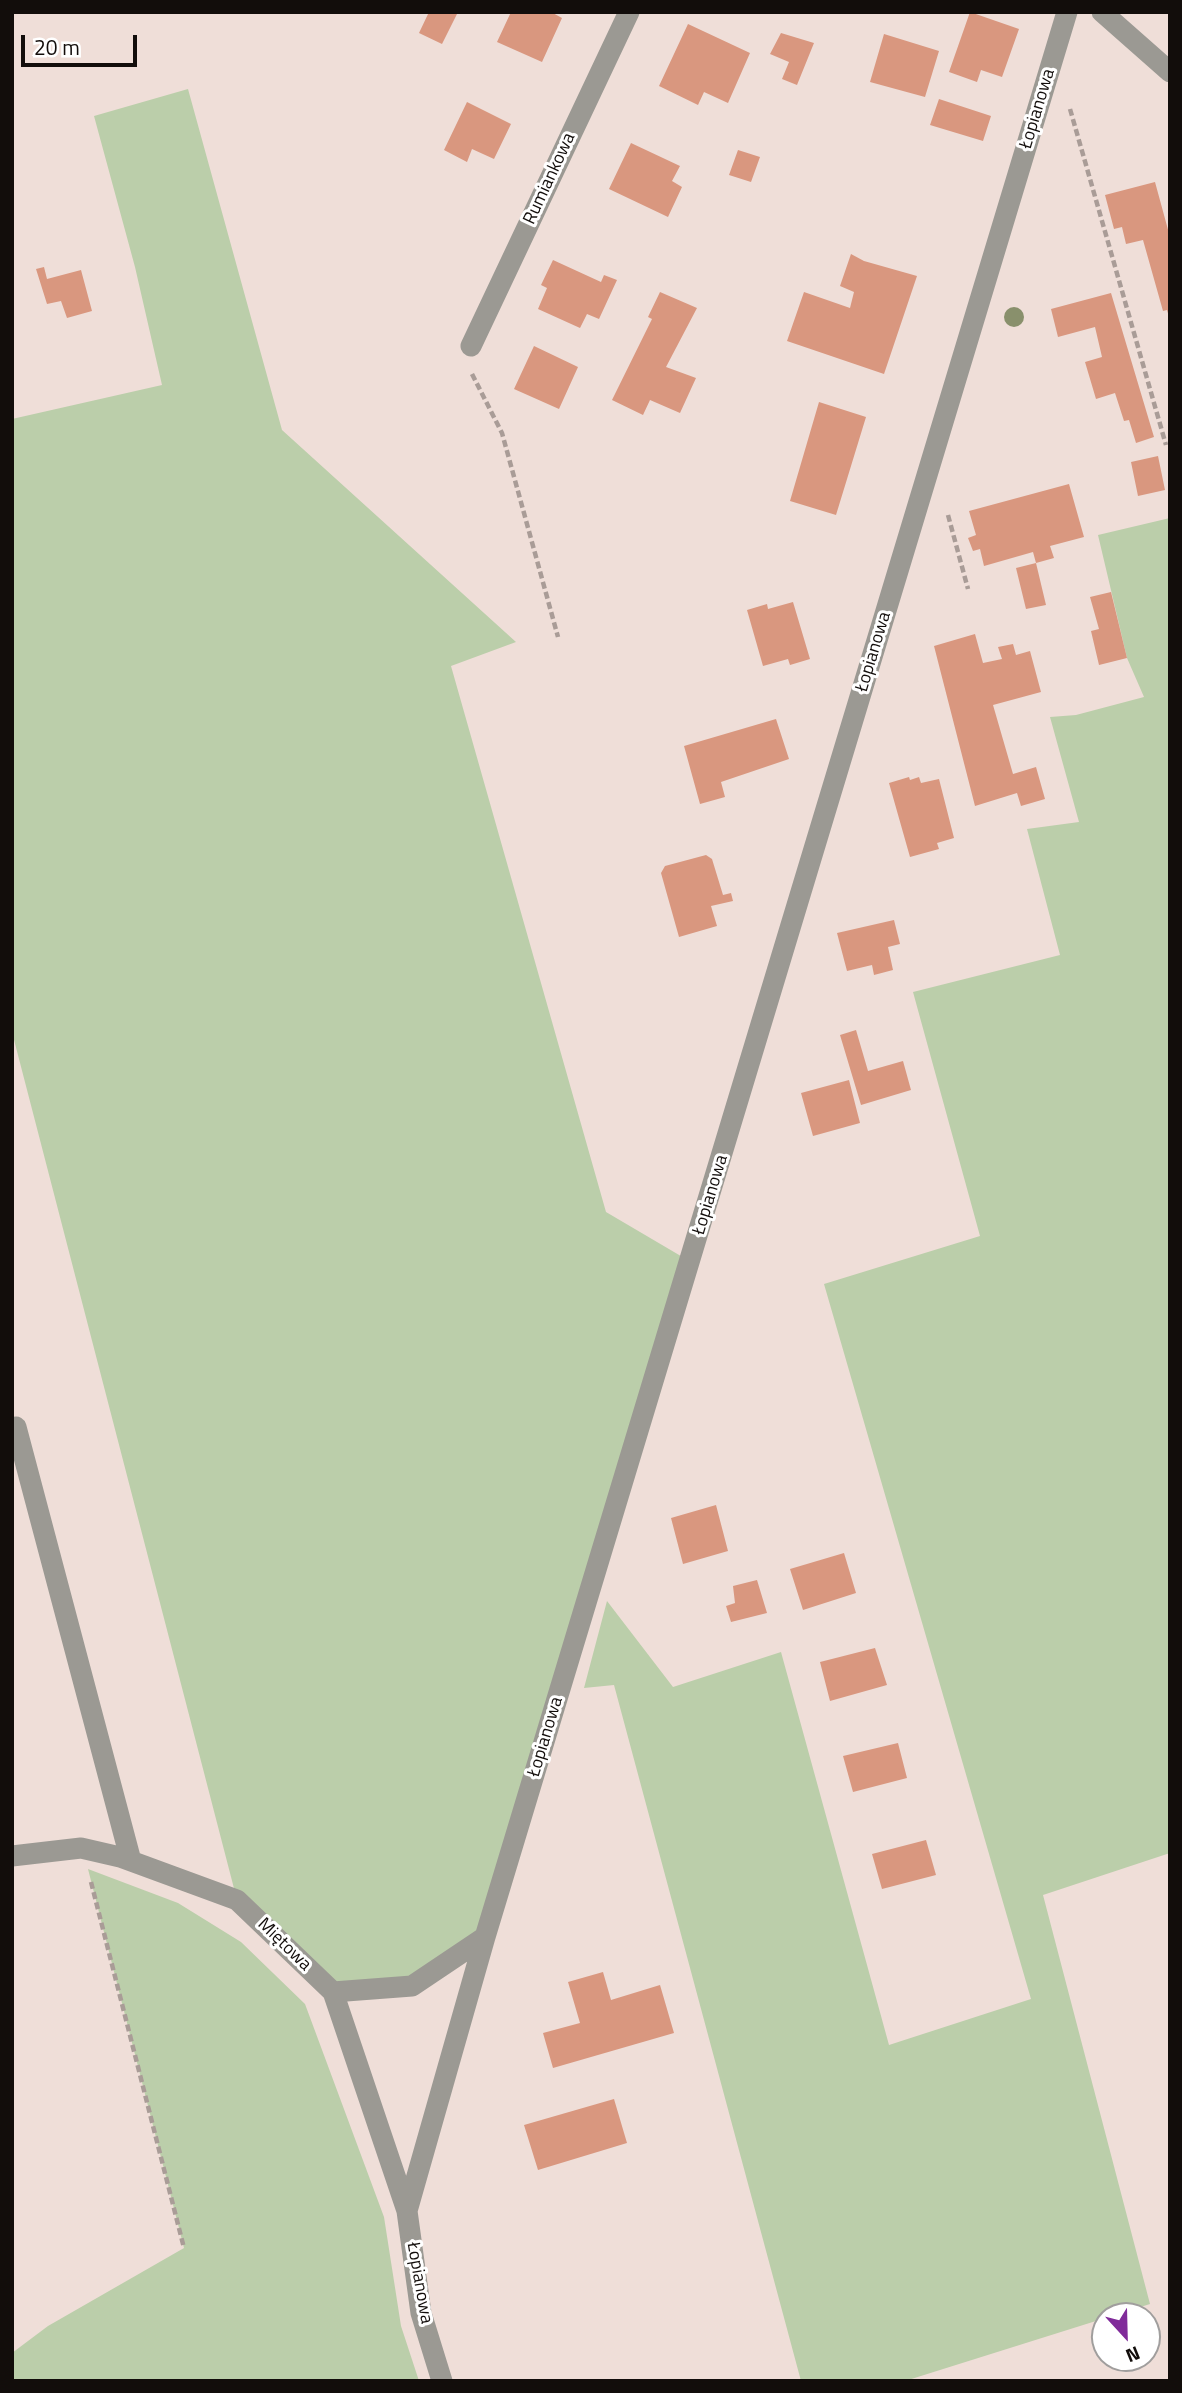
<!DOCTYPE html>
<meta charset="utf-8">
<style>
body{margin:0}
#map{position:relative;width:1182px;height:2393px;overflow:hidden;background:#efded8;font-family:"Titillium Web",sans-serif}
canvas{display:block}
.frame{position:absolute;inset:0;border:14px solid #120d0b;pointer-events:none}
.north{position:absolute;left:1091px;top:2302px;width:70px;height:70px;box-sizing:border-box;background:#fff;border:2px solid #a09e9d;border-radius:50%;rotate:158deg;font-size:19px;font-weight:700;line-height:28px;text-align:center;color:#120d0b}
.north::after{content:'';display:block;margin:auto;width:24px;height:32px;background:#802b9a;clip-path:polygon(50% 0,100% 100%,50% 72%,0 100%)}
.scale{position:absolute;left:21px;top:35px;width:116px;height:32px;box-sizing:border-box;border:4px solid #120d0b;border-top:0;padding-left:9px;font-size:21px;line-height:24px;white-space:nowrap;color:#120d0b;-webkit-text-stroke:5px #fff;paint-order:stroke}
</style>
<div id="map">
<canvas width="1182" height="2393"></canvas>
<div class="frame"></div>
<div class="north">N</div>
<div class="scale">20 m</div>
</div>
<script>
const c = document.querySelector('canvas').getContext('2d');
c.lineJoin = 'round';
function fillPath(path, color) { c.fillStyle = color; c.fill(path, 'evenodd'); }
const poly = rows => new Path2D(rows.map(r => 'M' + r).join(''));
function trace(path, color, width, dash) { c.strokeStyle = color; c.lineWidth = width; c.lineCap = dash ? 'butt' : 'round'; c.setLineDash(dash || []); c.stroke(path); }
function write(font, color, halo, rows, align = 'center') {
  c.font = font + ' "Titillium Web",sans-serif'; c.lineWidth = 6; c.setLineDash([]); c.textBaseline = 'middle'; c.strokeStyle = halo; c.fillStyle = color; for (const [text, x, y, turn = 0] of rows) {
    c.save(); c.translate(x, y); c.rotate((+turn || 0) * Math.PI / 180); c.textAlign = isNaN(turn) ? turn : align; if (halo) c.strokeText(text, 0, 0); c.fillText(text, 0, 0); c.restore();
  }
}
const green = poly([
 [188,89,282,430,516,642,451,666,606,1212,691,1262,485,1937,412,1986,333,1992,237,1900,12,1032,12,419,162,385,135,267,94,116],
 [1170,518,1170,1853,1043,1895,1150,2304,905,2381,801,2381,614,1685,584,1688,607,1601,673,1687,781,1652,889,2045,1031,1999,824,1284,980,1236,913,992,1060,955,1027,829,1079,822,1050,717,1076,715,1144,697,1127,658,1098,535],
 [88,1869,178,1903,241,1942,305,2004,384,2217,401,2326,419,2381,12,2381,12,2353,48,2326,184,2248]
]);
const building = poly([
 [429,12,458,12,442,44,419,33],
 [511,12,551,12,562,18,542,62,497,42],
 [970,12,1019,29,1002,77,981,70,977,82,949,72],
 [688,24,750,53,728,103,704,92,698,105,659,86],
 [781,33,814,43,797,85,782,79,789,62,770,54],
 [884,34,939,51,925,97,870,82],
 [939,99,991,116,983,141,930,125],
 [467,102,511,124,494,159,472,149,467,162,444,150],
 [631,143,680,166,672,181,682,187,668,217,609,189],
 [738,150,760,157,751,182,729,175],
 [1155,182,1170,237,1169,317,1167,310,1163,311,1143,240,1126,244,1122,227,1114,229,1105,195],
 [851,254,864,261,917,276,884,374,787,341,804,292,850,308,854,292,840,286],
 [553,260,601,282,604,275,617,280,599,319,587,314,580,328,538,309,547,288,541,285],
 [44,267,47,279,81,270,92,311,67,318,61,301,47,304,36,269],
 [660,292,697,308,666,367,696,378,680,413,650,400,643,415,612,400,652,319,648,317],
 [1111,293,1154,437,1136,443,1129,420,1124,421,1115,393,1096,399,1085,362,1102,357,1095,327,1058,337,1051,309],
 [534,346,578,367,559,409,514,389],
 [819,402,866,417,836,515,790,501],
 [1158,456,1165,490,1138,496,1131,462],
 [1069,484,1084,537,1050,546,1054,558,1036,563,1033,552,984,566,980,549,973,551,968,538,976,535,969,511],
 [1036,563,1046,605,1026,609,1016,568],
 [1111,592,1127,658,1099,665,1091,631,1099,629,1090,597],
 [793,602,810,659,790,665,788,659,763,666,747,610,767,604,768,609],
 [975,634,983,663,1002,659,998,647,1013,644,1016,655,1030,651,1041,692,993,705,1013,774,1036,767,1045,799,1021,806,1017,793,975,806,934,646],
 [776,719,789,759,721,782,725,797,700,804,684,746],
 [909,777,910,780,919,777,921,783,939,779,954,838,937,843,939,849,910,857,889,783],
 [706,855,712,859,723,895,731,893,733,901,711,906,717,926,679,937,661,873,665,866],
 [894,920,900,944,888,947,893,970,874,975,872,965,847,971,837,933],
 [856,1030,868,1071,903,1061,911,1090,861,1105,840,1035],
 [849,1080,860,1123,813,1136,801,1093],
 [716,1505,728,1551,683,1564,671,1518],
 [844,1553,856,1593,803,1610,790,1569],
 [757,1580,767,1613,731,1622,726,1606,735,1603,733,1586],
 [875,1648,887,1685,830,1701,820,1662],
 [898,1743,907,1778,853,1792,843,1756],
 [926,1840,936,1875,882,1889,872,1854],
 [603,1972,611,2000,660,1985,674,2033,553,2068,543,2033,580,2023,568,1982],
 [614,2099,627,2143,538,2170,524,2125]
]);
const path = poly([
 [1070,109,1166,445],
 [472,374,502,433,558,637],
 [948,515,968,589],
 [91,1882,184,2248]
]);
const street = poly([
 [1102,12,1170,72],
 [471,346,629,12],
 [16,1427,131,1861],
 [12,1856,81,1848,120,1857,237,1900,333,1992,407,2211],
 [333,1992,412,1986,485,1937],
 [442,2381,421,2313,407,2211,485,1937,1067,12]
]);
const trees = [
 [1014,317]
];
const streetNames = [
 ["Łopianowa",1038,109,-73],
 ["Rumiankowa",550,179,-65],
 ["Łopianowa",874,652,-73],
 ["Łopianowa",711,1195,-73],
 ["Łopianowa",546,1737,-73],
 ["Miętowa",284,1945,44],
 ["Łopianowa",419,2283,80]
];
fillPath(green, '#bbceaa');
fillPath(building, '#d9977f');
trace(path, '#a99c97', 4.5, [7, 3.5]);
trace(street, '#9b9993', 21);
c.fillStyle = '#89906c';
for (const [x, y] of trees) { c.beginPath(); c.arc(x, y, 10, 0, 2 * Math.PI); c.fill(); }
write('18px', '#120d0b', '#fff', streetNames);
</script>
